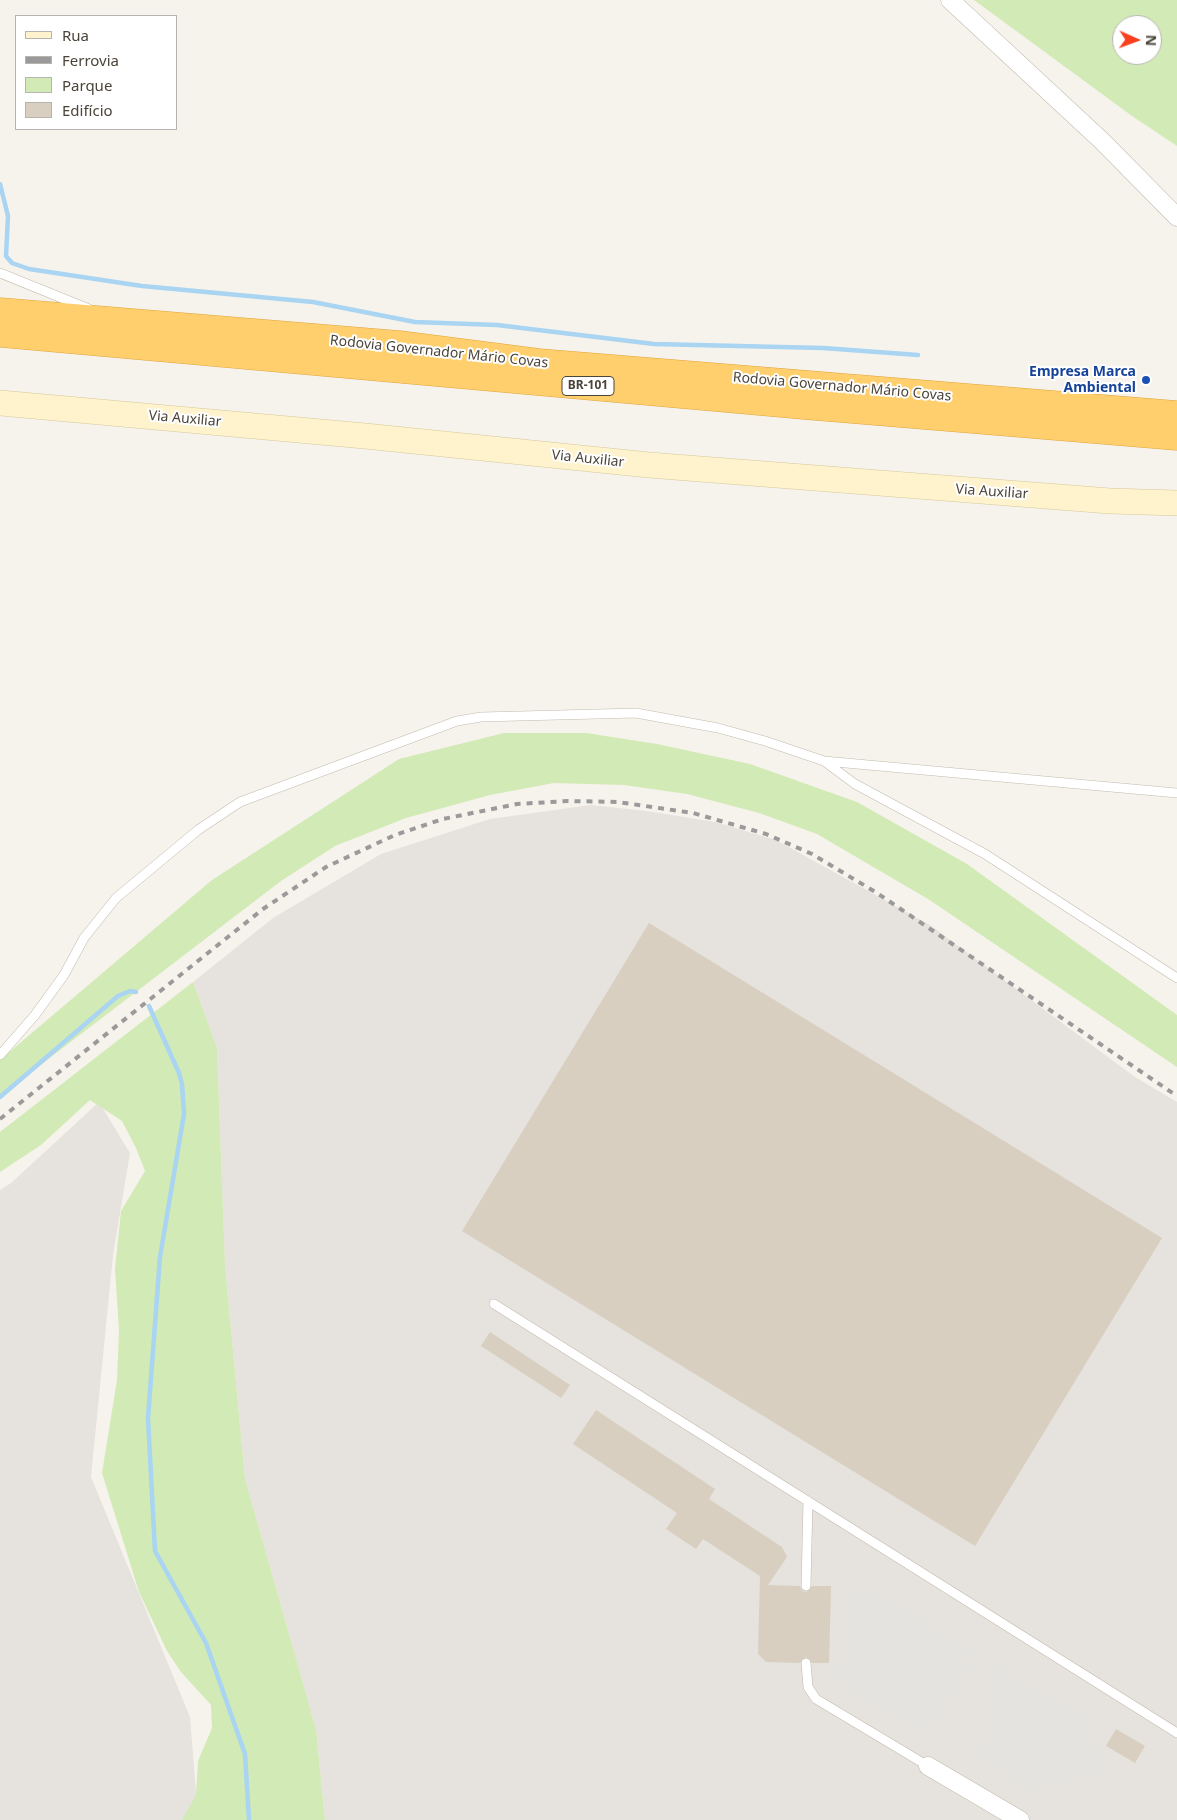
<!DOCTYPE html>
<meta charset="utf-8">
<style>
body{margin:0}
#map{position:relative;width:1177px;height:1820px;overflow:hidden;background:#f6f3ec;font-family:"Noto Sans",sans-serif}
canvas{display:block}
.legend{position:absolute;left:15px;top:15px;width:162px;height:115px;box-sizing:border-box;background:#fff;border:1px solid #b7b4b0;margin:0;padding:6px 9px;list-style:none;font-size:15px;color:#4b4439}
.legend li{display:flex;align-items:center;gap:10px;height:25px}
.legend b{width:25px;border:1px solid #b7b4b0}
.north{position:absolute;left:1112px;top:15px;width:50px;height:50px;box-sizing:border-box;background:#fff;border:1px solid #b7b4b0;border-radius:50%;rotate:92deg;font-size:14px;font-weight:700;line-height:20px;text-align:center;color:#4b4439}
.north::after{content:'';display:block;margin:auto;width:18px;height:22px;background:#fc3f1d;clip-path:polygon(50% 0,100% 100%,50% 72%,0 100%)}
</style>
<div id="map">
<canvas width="1177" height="1820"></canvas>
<ul class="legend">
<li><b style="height:6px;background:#fff3cd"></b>Rua</li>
<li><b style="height:6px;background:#9a9a9a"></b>Ferrovia</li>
<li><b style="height:14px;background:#d2eab5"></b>Parque</li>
<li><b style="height:14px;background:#d8cfc1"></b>Edifício</li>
</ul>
<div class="north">N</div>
</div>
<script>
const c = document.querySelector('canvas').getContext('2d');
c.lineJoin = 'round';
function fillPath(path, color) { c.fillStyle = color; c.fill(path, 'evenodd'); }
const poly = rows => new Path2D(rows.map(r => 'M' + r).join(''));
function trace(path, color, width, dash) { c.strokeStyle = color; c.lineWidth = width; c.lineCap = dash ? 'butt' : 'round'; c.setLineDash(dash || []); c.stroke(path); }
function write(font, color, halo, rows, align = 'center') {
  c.font = font + ' "Noto Sans",sans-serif'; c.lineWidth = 4; c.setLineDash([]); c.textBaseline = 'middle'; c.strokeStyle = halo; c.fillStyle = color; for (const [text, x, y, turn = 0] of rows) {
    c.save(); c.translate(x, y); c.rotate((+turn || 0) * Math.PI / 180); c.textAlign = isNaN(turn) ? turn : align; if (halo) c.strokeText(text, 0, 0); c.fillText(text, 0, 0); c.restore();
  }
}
const industrial = poly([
 [591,805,647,811,715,822,776,840,930,925,1135,1077,1177,1102,1177,1820,325,1820,316,1729,245,1479,225,1265,217,1048,193,982,273,918,381,854,490,819],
 [99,1102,130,1153,113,1255,91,1477,190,1717,197,1804,183,1820,0,1820,0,1190,11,1183]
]);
const green = poly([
 [974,0,1177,0,1177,146,1132,116],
 [1122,25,1152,25,1152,55,1122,55],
 [504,733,586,733,657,744,750,764,857,802,967,864,1177,1015,1177,1067,928,899,817,834,759,813,687,794,624,785,554,783,490,795,406,818,335,846,281,881,0,1096,0,1060,212,880,399,759],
 [193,982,217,1048,225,1265,245,1479,316,1729,325,1820,182,1820,196,1795,198,1761,212,1728,211,1705,181,1672,167,1651,139,1592,102,1473,117,1380,119,1330,115,1269,121,1211,145,1171,136,1148,122,1121,90,1100,41,1145,0,1172,0,1132]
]);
const parking = poly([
 [867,1585,975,1651,969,1661,975,1665,936,1730,926,1725,920,1734,827,1678,840,1655,833,1650,839,1639,835,1636,843,1624,835,1619,852,1590,861,1595],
 [989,1660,1096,1721,1093,1726,1108,1775,1031,1792,963,1753,962,1748,995,1737,982,1662]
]);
const stream = poly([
 [0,184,8,216,6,256,12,263,29,269,142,286,313,302,415,322,497,325,654,344,823,348,918,355],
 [149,1006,179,1073,182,1084,184,1114,160,1257,148,1418,155,1551,206,1643,245,1754,249,1820],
 [0,1097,118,996,130,991,136,992]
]);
const building = poly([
 [649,923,1162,1238,975,1546,462,1231],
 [490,1332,570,1385,561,1398,481,1346],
 [596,1410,715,1489,709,1499,782,1547,787,1557,768,1585,800,1586,802,1591,806,1592,812,1586,831,1586,829,1663,812,1663,806,1657,800,1663,766,1662,758,1654,760,1576,703,1539,696,1549,666,1529,677,1513,573,1444],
 [1116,1729,1145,1746,1135,1763,1106,1746]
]);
const lane = poly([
 [0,273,89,309],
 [824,761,855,784,985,854,1177,978],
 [0,1055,35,1015,64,975,84,938,116,898,198,830,240,802,457,721,481,717,636,713,718,728,765,741,824,761,1177,793],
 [494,1304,1177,1733],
 [806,1586,808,1501],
 [806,1663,808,1687,816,1699,928,1766]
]);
const street = poly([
 [950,0,1102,141,1177,217],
 [928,1766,1020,1820]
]);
const secondary = poly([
 [0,403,365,436,649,465,1110,501,1177,503]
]);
const highway = poly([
 [0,312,399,345,539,363,1177,415],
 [0,333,804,405,1177,436]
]);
const rail = poly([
 [0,1119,263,909,326,867,395,835,443,819,517,804,568,801,618,802,693,813,766,834,812,854,877,893,1177,1096]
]);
const markers = [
 [1146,380,5,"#1a4fb4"]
];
const shields = [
 [588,386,52]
];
const shieldNames = [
 ["BR-101",588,386]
];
const streetNames = [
 ["Rodovia Governador Mário Covas",439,352,6],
 ["Rodovia Governador Mário Covas",842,387,5],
 ["Via Auxiliar",185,419,5],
 ["Via Auxiliar",588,459,6],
 ["Via Auxiliar",992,492,4]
];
const transitNames = [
 ["Empresa Marca",1136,372],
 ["Ambiental",1136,388]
];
fillPath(industrial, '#e6e2dd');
fillPath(green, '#d2eab5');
fillPath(parking, '#e5e3e0');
trace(stream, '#a9d4f2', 4.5);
fillPath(building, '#d8cfc1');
trace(lane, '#c2bbae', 10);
trace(street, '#c2bbae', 19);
trace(secondary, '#d6c79b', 26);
trace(highway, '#e0a43c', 29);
trace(lane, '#fff', 9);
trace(street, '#fff', 18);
trace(secondary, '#fff3cd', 25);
trace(highway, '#ffcf6e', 28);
trace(rail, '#9a9a9a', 4, [6, 6]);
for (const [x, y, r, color] of markers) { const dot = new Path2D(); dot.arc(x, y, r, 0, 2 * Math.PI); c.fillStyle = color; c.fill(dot); trace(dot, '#fff', 2); }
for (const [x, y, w] of shields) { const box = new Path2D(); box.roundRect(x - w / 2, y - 9.5, w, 19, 4); c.fillStyle = '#fff'; c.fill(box); trace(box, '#4b4439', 1); }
write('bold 12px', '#4b4439', null, shieldNames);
write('14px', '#4b4439', '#fff', streetNames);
write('bold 14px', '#164399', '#fff', transitNames, 'right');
</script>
